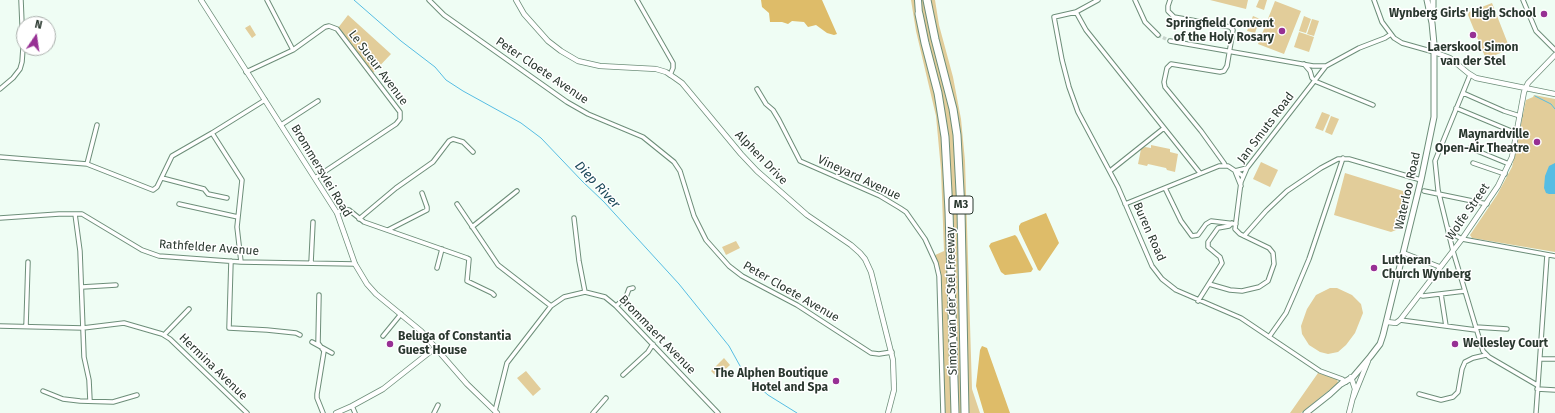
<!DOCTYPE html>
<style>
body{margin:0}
#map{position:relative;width:1555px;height:413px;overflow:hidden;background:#effdf4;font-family:"Fira Sans",sans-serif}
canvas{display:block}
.north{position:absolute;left:16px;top:16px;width:40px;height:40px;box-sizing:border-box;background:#fff;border:1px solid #aaafac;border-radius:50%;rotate:13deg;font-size:11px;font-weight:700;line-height:16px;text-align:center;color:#2a382f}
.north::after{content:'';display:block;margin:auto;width:14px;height:18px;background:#973094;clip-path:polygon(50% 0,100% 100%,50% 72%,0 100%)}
</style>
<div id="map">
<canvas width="1555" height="413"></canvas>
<div class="north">N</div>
</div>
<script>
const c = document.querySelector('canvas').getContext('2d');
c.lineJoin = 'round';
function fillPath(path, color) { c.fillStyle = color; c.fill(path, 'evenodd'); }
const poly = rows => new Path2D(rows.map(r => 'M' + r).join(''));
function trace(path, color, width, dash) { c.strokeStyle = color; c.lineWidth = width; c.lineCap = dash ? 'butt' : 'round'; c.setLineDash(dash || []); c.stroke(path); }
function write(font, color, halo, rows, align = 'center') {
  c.font = font + ' "Fira Sans",sans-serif'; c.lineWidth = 3; c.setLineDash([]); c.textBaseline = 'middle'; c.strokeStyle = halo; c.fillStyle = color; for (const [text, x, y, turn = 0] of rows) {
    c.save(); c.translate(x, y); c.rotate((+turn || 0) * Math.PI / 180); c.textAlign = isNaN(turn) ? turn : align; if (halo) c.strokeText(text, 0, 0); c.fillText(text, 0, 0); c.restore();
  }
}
const green = poly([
 [911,0,935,0,939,25,953,77,961,119,965,161,972,389,980,413,943,413,939,283,933,256,944,251,941,170,936,116,916,31],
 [1210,0,1248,0,1246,9],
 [1259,0,1267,0,1264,10,1256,7],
 [1275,1,1301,11,1284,54,1258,44],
 [1492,3,1510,49,1486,59,1468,15,1469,12],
 [348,15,391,54,373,73,338,28],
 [1253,16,1260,19,1255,33,1247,31],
 [1304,16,1311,19,1306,33,1299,31],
 [1312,19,1319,21,1314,36,1307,34],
 [250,25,256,35,252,38,245,28],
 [1299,32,1314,37,1309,52,1294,47],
 [1534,95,1555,99,1555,252,1472,238,1470,235,1497,195,1512,167,1526,100,1533,97],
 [1322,112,1330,115,1323,131,1315,128],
 [1331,116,1339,119,1332,135,1325,132],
 [1151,145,1170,149,1170,152,1178,154,1175,172,1167,170,1166,168,1148,164,1147,166,1138,164,1141,149,1145,147,1151,148],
 [1261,162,1278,170,1270,187,1253,179],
 [1345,173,1403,191,1404,194,1398,228,1396,230,1391,232,1334,215],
 [736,241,740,248,726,255,722,247],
 [1330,288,1337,288,1352,295,1361,304,1363,313,1355,333,1346,345,1338,352,1328,354,1320,352,1309,345,1302,334,1301,326,1307,309,1316,295],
 [724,358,730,365,717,377,711,371],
 [526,371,541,389,533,396,517,378],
 [1318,373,1337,379,1338,383,1301,413,1290,413]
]);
const forest = poly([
 [761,0,822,0,837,34,834,35,827,33,816,25,808,27,804,22,792,21,788,24,782,22,770,22,769,13,762,7],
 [1046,213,1059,243,1040,271,1038,270,1019,230,1019,226,1021,223],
 [1015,235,1017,237,1033,269,1031,272,1005,275,1001,272,989,246,991,243],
 [982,346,987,348,1010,413,984,413,976,386,980,350]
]);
const water = poly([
 [1555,163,1555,194,1549,194,1546,193,1544,188,1545,176,1549,166]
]);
const stream = poly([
 [354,0,401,41,435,67,446,80,463,91,521,123,541,138,582,181,604,202,679,284,729,346,745,375,768,395,797,413],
 [1535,96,1551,104,1555,109]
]);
const minorTunnel = poly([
 [1158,35,1170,41]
]);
const minor = poly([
 [267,0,293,50],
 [429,0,444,15,567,102,588,114,643,137,674,162,680,171,694,216,706,240,729,266,742,276,797,305,871,353,879,354,892,352],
 [637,0,673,63,673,68,670,75],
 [1098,0,1076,12,1054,17,1062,60,1069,87,1078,112,1118,187,1152,266,1162,279,1176,290,1241,318,1320,371,1342,379,1346,382],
 [1135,0,1145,22,1158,35],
 [1170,0,1168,6,1168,11,1174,17,1230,27,1233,30,1227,66,1224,71,1220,72,1171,64,1167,68,1164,82,1165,87,1201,131,1224,163,1225,165],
 [1374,0,1382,22,1394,38,1402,43,1434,52],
 [1523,0,1536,31,1555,50],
 [1076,12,1086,30,1200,173],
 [1170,41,1313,66,1326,66],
 [1304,64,1310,71,1312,78,1317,82,1373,105],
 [246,72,293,50,325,27,329,26,337,29,400,112,400,119,396,124,315,178],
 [1470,75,1435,161,1438,190,1453,251,1483,351,1489,357,1537,385],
 [0,89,13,78,20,69,22,62,23,48,21,0],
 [757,89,766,104,773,110,779,120,800,161,880,196,900,208,906,212,925,239,936,263,939,276,943,413],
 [1463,93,1504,111,1520,116],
 [1456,108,1516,133],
 [281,125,318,101],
 [212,133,242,180,237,227,241,262],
 [1470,148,1509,164],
 [0,157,87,164,153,190,157,187,172,156,212,133,265,100],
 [1473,163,1505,174],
 [87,164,97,125],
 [1110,171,1164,128],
 [162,178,204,189,208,194,227,198],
 [1241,186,1235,171,1247,168],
 [1165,188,1181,221,1192,236,1198,235,1206,224,1211,221,1236,224],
 [1424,191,1487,204],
 [179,204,238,217],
 [457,204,498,265,551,306],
 [1125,204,1219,166,1228,166,1243,176],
 [337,213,343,209,349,210,364,222,467,258,469,259,467,281,492,293,494,295],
 [75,214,80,251,84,357,89,380,90,401],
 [0,218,59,214,82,214,142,250,159,256,241,262,355,264],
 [574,218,579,261,585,292],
 [359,219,396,188,433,162,449,141,453,139,463,142,473,152],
 [472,227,517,191],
 [1448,228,1451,233,1462,239,1555,256],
 [388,230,427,210,427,207,422,193],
 [1244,236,1266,211,1287,191,1321,168,1338,159,1349,159,1421,180],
 [1404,253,1440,267],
 [231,261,229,328,267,330,296,333,300,335],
 [311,263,313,222],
 [437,268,442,249],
 [1209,284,1230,290,1242,291,1259,287,1268,281,1274,264,1273,253,1269,248,1240,234,1235,229,1241,182,1247,168,1326,66,1359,48,1385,38,1391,34],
 [82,287,116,285],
 [1441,294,1446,326],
 [319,295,318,343,324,351,317,394,317,398,323,413],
 [1419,295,1423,296,1465,291],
 [1198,301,1222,263,1220,257,1208,247,1208,242,1218,228,1229,226,1232,223],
 [616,306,626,297,629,289,633,288],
 [1400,320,1476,330],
 [0,326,83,328,124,323,162,334,170,339,247,413],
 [26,326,28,262],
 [1476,327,1507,329],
 [164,335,189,309],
 [383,336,401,314],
 [1269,337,1286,313,1296,290,1309,259,1343,158],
 [312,342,332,353],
 [1540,359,1555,359],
 [623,375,648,352,653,344],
 [1537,389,1555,390],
 [43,391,63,399,80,401,113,402,137,395],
 [1419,394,1441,400,1453,397,1458,392,1462,369,1465,362,1473,358,1486,355],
 [352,406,355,413],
 [495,411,507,363,551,306,564,297,585,292,605,297,616,306,718,413],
 [434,413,438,405],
 [593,413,606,398],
 [1536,413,1547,255]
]);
const tertiary = poly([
 [201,0,337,213,355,264,367,284,376,294,421,331,467,384,497,413],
 [516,0,524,14,548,41,561,51,578,61,600,66,656,69,666,72,675,78,682,83,741,154,757,171,807,215,851,245,860,253,865,259,871,272,893,360,894,390,888,413],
 [1434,52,1450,58,1468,73,1476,78,1555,94],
 [1387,322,1396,323,1400,320,1462,239,1498,186,1512,157,1524,92,1528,83,1555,55],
 [1353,398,1368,361],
 [336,413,352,406,383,389,435,348],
 [1349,413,1355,389,1351,377]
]);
const secondary = poly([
 [1433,0,1433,18],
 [1341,384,1353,377,1370,357,1380,344,1383,335,1421,180,1434,117,1434,44,1432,23,1427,0],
 [1306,413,1330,394,1343,382]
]);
const trunk = poly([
 [918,0,919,14]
]);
const motorway = poly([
 [927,0,935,39,953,109,957,135,961,210,965,413],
 [919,14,925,43,938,93,945,137,949,211,955,413]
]);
const markers = [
 [1544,14,4,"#973094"],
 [1282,31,4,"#973094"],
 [1473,35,4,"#973094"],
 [1537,142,4,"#973094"],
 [1374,268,4,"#973094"],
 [390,344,4,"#973094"],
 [1455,344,4,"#973094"],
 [836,381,4,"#973094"]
];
const shields = [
 [961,205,24]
];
const shieldNames = [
 ["M3",961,205]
];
const poiNames = [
 ["Wynberg Girls' High School",1536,14],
 ["Springfield Convent",1274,24],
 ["of the Holy Rosary",1274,38],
 ["Laerskool Simon",1473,48,"center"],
 ["van der Stel",1473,62,"center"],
 ["Maynardville",1529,135],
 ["Open-Air Theatre",1529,149],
 ["Lutheran",1382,261,"left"],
 ["Church Wynberg",1382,275,"left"],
 ["Beluga of Constantia",398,337,"left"],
 ["Guest House",398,351,"left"],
 ["Wellesley Court",1463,344,"left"],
 ["The Alphen Boutique",828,374],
 ["Hotel and Spa",828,388]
];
const streetNames = [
 ["Le Sueur Avenue",378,68,53],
 ["Peter Cloete Avenue",542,71,34],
 ["Jan Smuts Road",1266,128,-53],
 ["Alphen Drive",761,158,46],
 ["Brommersvlei Road",321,171,59],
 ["Vineyard Avenue",859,178,25],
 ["Waterloo Road",1408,191,-77],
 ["Wolfe Street",1468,212,-55],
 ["Buren Road",1149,232,66],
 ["Rathfelder Avenue",209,248,4],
 ["Peter Cloete Avenue",791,292,30],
 ["Simon van der Stel Freeway",952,301,-91],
 ["Brommaert Avenue",657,335,46],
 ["Hermina Avenue",213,367,44]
];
const waterNames = [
 ["Diep River",597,185,47]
];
fillPath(green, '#e2cd9a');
fillPath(forest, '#debc69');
fillPath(water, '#56bde3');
trace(stream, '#56bde3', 1);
trace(minorTunnel, '#c8d6cd', 3.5, [3.5, 2]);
trace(minor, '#6d8e79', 5.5);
trace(tertiary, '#6d8e79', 6);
trace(secondary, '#6d8e79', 7);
trace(trunk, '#6d8e79', 8);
trace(motorway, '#6d8e79', 9);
trace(minor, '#fff', 3.5);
trace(tertiary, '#fff', 4.5);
trace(secondary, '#fff', 5);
trace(trunk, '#fff', 6);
trace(motorway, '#fff', 7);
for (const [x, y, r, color] of markers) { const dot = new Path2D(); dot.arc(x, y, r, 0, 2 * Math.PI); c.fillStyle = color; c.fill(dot); trace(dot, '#fff', 1.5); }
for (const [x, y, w] of shields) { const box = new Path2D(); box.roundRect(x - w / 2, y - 9, w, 18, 3); c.fillStyle = '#fff'; c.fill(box); trace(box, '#2a382f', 1); }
write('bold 11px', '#2a382f', null, shieldNames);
write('bold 12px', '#2a382f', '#fff', poiNames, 'right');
write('12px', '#2a382f', '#fff', streetNames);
write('italic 13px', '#1e4a5b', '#fff', waterNames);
</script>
